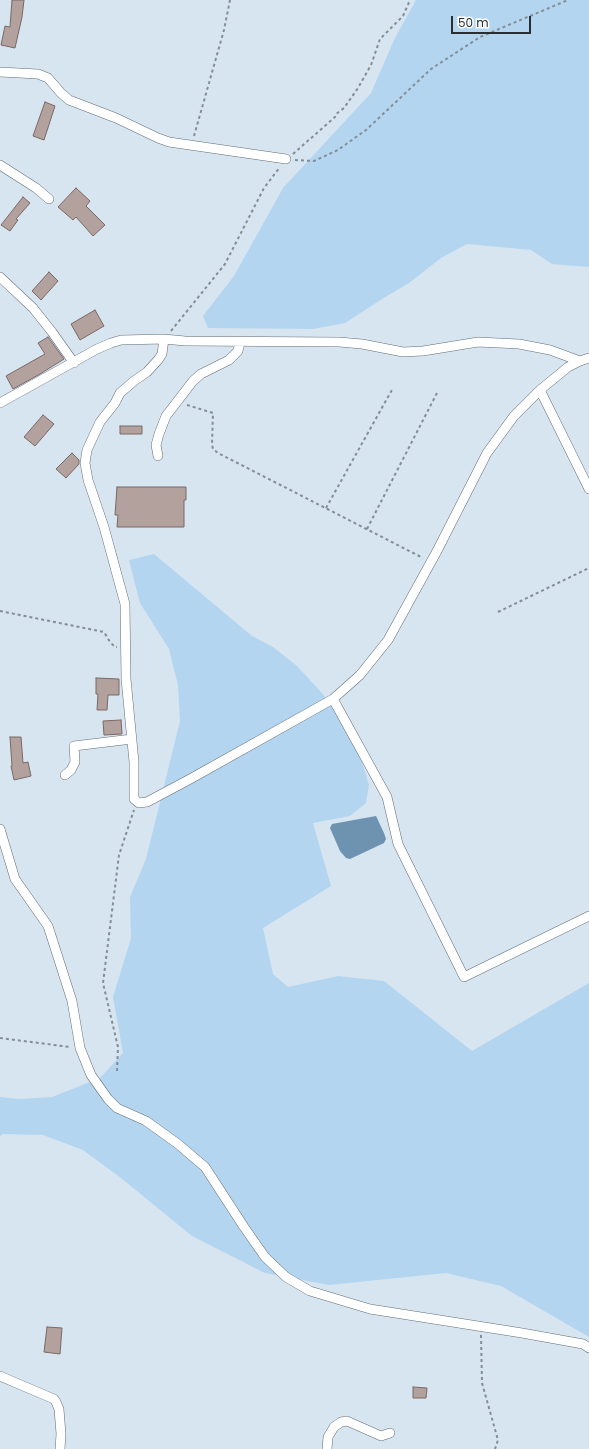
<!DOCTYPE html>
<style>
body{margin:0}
#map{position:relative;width:589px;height:1449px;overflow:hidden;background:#d7e5f1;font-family:Poppins,sans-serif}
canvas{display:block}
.scale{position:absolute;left:451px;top:16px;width:80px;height:18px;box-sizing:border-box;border:2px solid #282e32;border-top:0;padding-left:5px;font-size:12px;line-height:14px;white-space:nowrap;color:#282e32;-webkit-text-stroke:3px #fff;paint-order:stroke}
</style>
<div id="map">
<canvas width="589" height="1449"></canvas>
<div class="scale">50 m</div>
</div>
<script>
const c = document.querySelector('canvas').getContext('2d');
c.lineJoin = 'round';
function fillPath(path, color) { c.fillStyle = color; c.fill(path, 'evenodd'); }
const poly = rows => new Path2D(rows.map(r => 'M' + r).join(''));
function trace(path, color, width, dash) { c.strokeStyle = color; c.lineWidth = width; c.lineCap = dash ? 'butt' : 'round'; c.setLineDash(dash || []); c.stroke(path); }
const green = poly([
 [416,0,589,0,589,267,552,264,531,250,467,244,441,258,409,283,382,299,345,323,313,329,208,328,203,316,234,276,283,188,371,93,395,38],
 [154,554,252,636,273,647,297,666,321,692,352,731,369,785,366,803,350,816,313,823,331,886,263,928,273,974,288,987,338,976,384,981,472,1051,589,983,589,1337,501,1286,446,1273,329,1285,265,1273,192,1236,121,1178,83,1150,43,1135,3,1134,0,1136,0,1097,19,1099,52,1097,100,1078,123,1053,113,997,131,938,130,897,146,859,180,721,178,685,169,649,140,603,129,560]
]);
const water = poly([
 [376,816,384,833,386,839,384,843,350,859,346,858,340,851,330,828,332,824]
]);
const building = poly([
 [12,0,24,0,22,17,15,48,1,45,5,26,10,27,12,0],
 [45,102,55,106,44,140,33,136,45,102],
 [76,188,90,201,86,206,105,225,93,236,76,217,73,220,58,207,76,188],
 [23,197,30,203,16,219,18,220,10,231,1,225,23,197],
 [49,272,58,281,41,300,32,291,49,272],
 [95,310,104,326,80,340,71,324,95,310],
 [48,337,64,359,40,374,13,389,6,376,45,354,38,343,48,337],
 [43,415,54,424,35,446,24,437,43,415],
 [120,426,142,426,142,434,120,434,120,426],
 [72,453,79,460,79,464,66,478,56,469,72,453],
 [117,487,186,487,186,500,184,500,184,527,117,527,118,515,115,515,117,487],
 [96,678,119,679,119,695,108,695,107,710,97,710,98,694,96,694,96,678],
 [121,720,122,734,104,735,103,721,121,720],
 [10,737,21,737,23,763,28,762,31,776,14,780,11,766,12,766,10,737],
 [47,1327,62,1328,60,1354,44,1352,47,1327],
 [413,1387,427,1388,426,1398,413,1398,413,1387]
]);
const path = poly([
 [194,136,224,30,230,0],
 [293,154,335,117,336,114,344,108,358,88,371,65,380,39,403,16,410,0],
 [295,160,314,161,338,150,366,130,431,69,480,37,568,0],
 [171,331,225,264,264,188,280,167],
 [187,405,213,413,212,444,213,449,218,453,423,558],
 [326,508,393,388],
 [367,529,437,393],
 [0,611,104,632,110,642,115,647,117,647],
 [498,612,589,568],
 [0,1038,70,1047],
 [117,1071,118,1047,103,983,119,855,134,810],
 [481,1335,482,1383,498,1440,495,1449]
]);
const minor = poly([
 [0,72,38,74,48,78,61,93,69,100,116,118,158,138,169,142,286,159],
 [0,165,36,188,49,199],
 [0,277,33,308,52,332,74,363],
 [164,339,162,354,158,360,147,372,134,381,120,393,115,403,100,422,87,450,85,463,88,480,104,527,125,604,126,679,134,762,134,799,139,803,147,802,192,778,333,699,360,675,388,640,437,551,487,453,514,416,540,390,568,367,580,361,589,358],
 [540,390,589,489],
 [0,403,97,349,111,343,121,340,164,339,185,341,339,342,362,344,403,352,423,351,478,342,519,344,550,350,580,361],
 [158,456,156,445,159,434,166,416,193,381,201,374,229,360,238,351,240,342],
 [333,699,387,797,398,844,464,977,589,916],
 [65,775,71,770,75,762,74,746,132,739],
 [0,829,15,879,48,926,72,1001,80,1048,91,1075,108,1099,117,1108,146,1121,178,1144,205,1167,244,1227,265,1257,286,1277,310,1291,370,1309,522,1333,583,1344,589,1348],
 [0,1376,28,1388,54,1399,56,1402,59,1409,61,1434,60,1449],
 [327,1449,328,1437,334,1427,341,1422,347,1421,381,1436,390,1433]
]);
fillPath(green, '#b3d5f0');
fillPath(water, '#6d93b0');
fillPath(building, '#b3a19e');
trace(building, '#796865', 1);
trace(minor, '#616d77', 10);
trace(path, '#838d96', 2, [3, 3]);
trace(minor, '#fff', 9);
</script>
